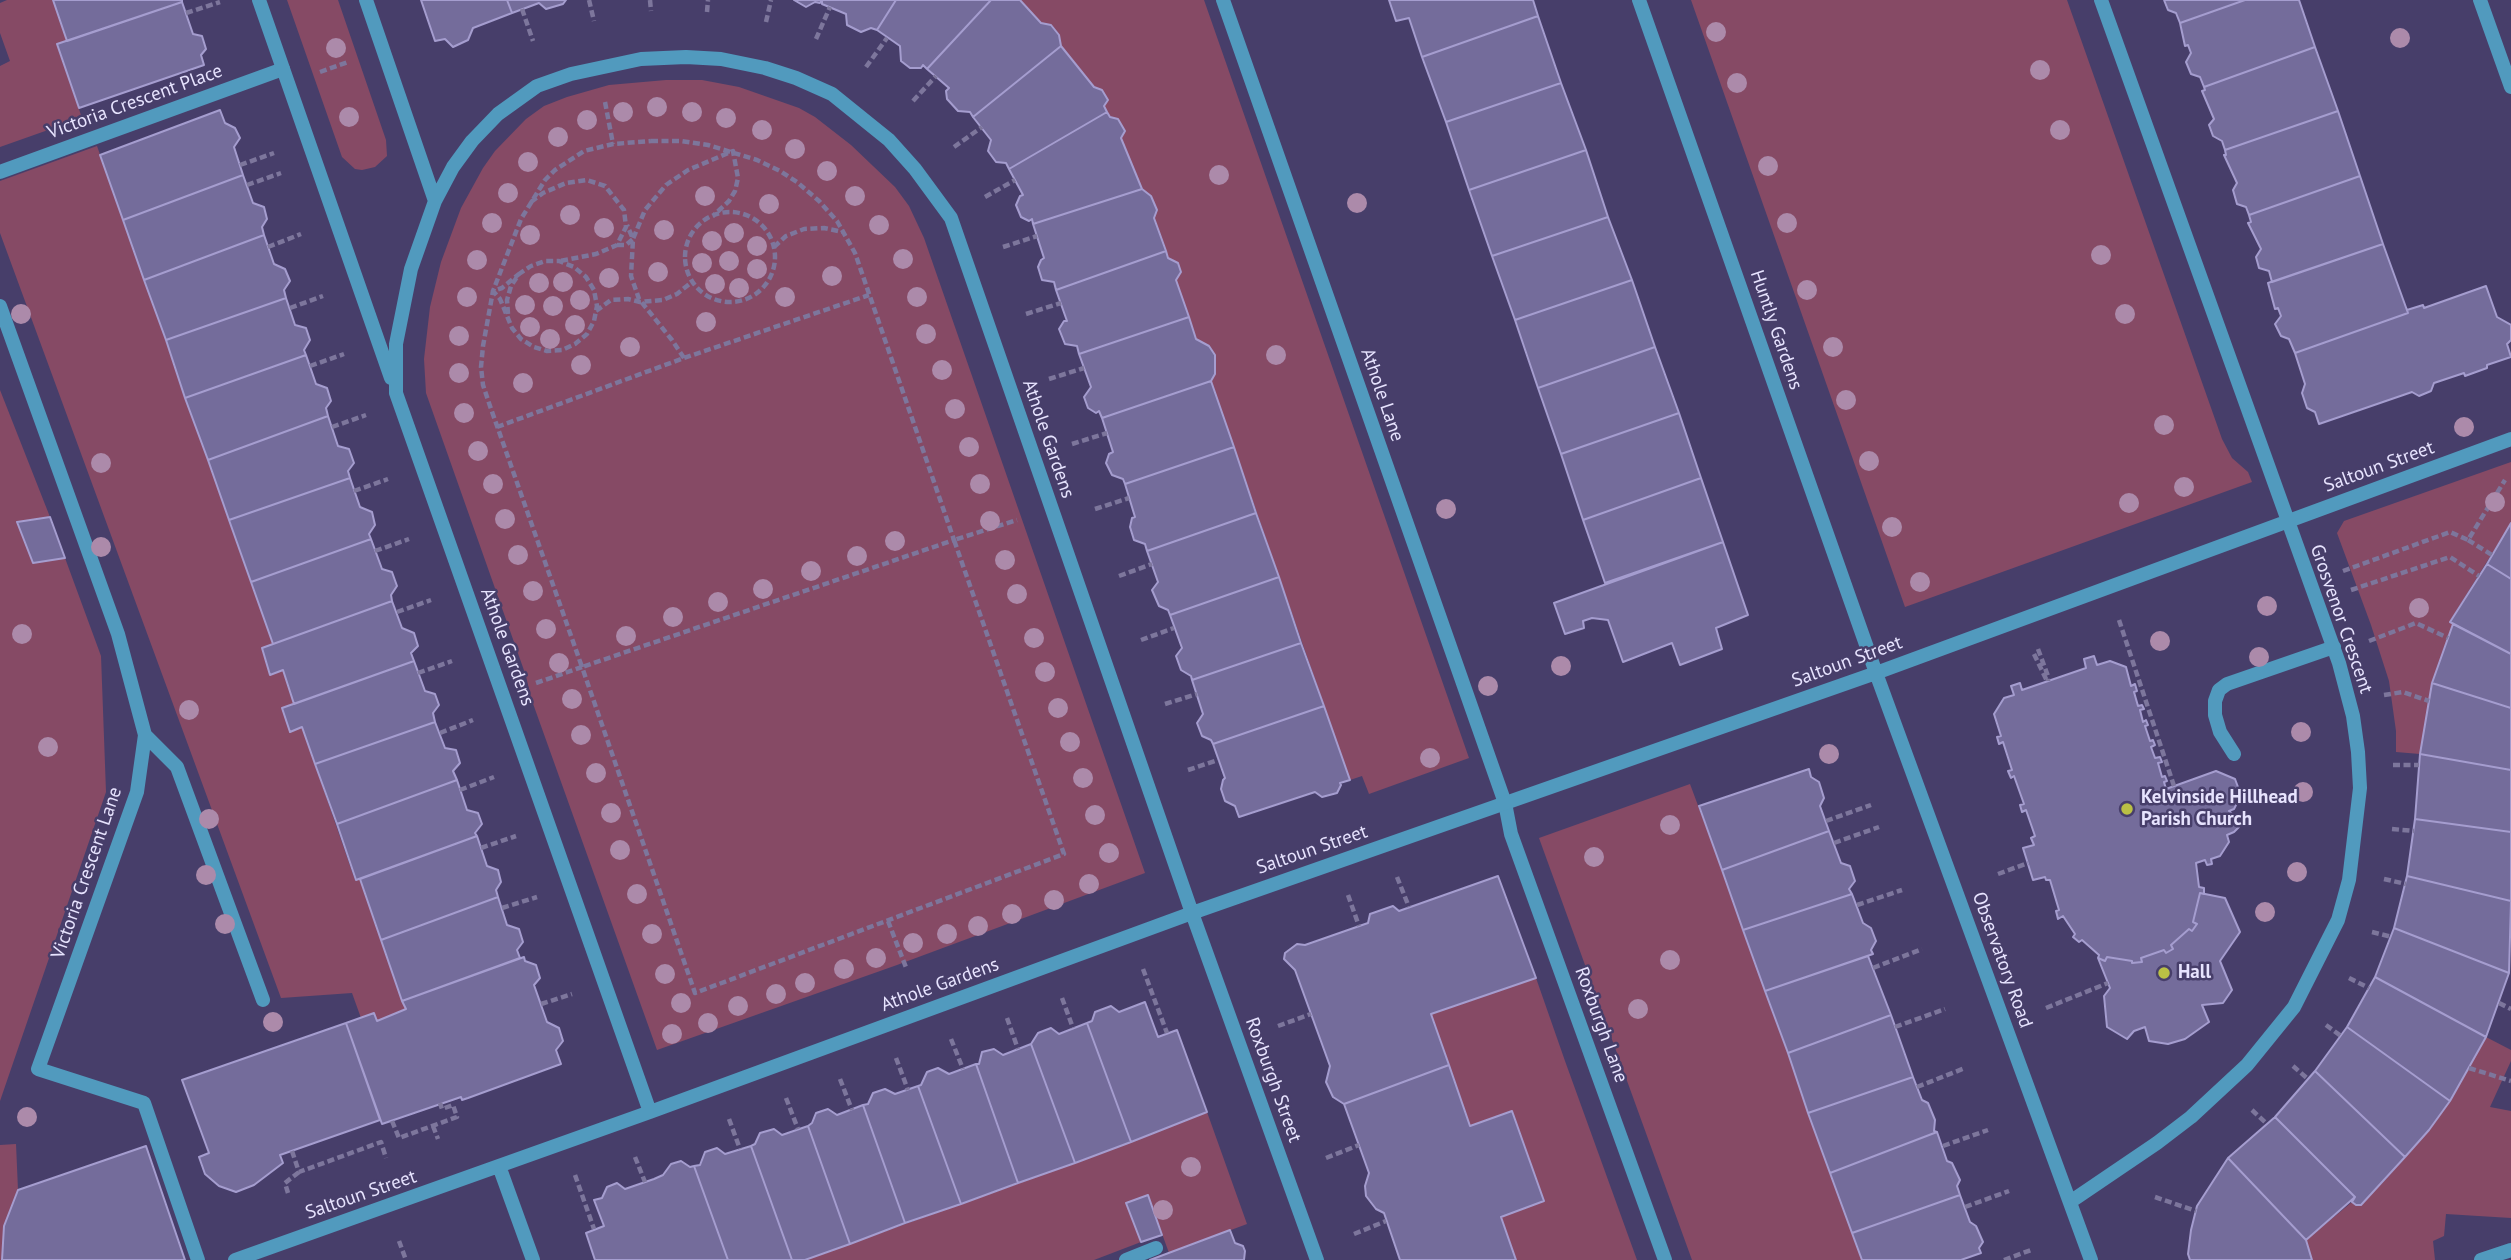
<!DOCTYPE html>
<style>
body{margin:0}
canvas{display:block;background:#473e6a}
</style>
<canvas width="2511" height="1260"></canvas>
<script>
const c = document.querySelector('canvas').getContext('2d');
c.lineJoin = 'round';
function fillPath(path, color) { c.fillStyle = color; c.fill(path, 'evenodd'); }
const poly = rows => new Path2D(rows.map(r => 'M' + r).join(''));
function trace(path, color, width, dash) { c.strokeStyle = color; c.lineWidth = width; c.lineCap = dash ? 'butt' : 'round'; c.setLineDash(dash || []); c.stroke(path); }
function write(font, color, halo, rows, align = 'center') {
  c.font = font + ' "PT Sans",sans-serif'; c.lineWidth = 5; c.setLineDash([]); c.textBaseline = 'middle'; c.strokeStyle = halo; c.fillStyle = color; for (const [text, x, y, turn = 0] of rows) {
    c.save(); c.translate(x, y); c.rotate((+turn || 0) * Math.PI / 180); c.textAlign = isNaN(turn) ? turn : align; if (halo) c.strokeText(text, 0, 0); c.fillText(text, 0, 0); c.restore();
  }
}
const green = poly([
 [7,0,53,0,67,41,57,45,82,118,0,147,0,66,10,61,0,33,0,3],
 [287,0,338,0,386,140,387,156,375,167,362,170,355,169,342,157],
 [1020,0,1204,0,1469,758,1369,794,1362,776,1350,780,1211,381,1215,374,1215,355,1209,346,1196,339,1176,280,1181,272,1178,263,1168,258,1154,218,1157,210,1151,196,1143,191,1121,138,1124,130,1118,119,1110,117,1107,112,1104,106,1108,100,1102,90,1094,87,1061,46,1051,25,1041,23],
 [1691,0,2067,0,2222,439,2232,458,2248,472,2252,482,1905,607],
 [666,80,702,80,739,87,799,108,815,117,851,145,895,187,909,206,924,238,1145,873,897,965,657,1050,531,698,526,676,426,393,424,359,430,307,441,262,461,208,483,168,495,151,526,119,544,106,567,97,609,85],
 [97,146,273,644,262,649,270,674,283,670,294,704,283,709,290,731,302,727,355,880,360,879,406,1009,377,1021,373,1013,361,1018,352,993,281,998,0,233,0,181],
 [0,390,50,517,17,522,33,563,65,558,101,656,106,792,0,1101],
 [2511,462,2511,523,2450,621,2453,624,2432,683,2420,754,2396,752,2396,731,2389,681,2371,625,2337,533,2344,521],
 [1690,784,1722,870,1862,1260,1692,1260,1539,838],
 [1536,978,1565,1061,1637,1260,1516,1260,1501,1217,1544,1200,1512,1112,1470,1126,1431,1014],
 [2486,1037,2511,1050,2511,1061,2490,1107,2511,1111,2511,1218,2446,1214,2444,1236,2433,1241,2435,1260,2312,1260,2306,1240,2352,1202,2356,1205,2361,1205,2386,1179,2429,1130,2450,1101],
 [1207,1112,1247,1224,1169,1253,1148,1195,1126,1203,1141,1242,1094,1260,805,1260,1075,1163],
 [16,1144,18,1190,4,1226,2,1260,0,1260,0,1145]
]);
const building = poly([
 [53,0,182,0,182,2,67,41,53,0],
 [421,0,507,0,512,13,473,28,468,40,453,47,445,39,435,41,421,0],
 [507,0,566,0,563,4,546,9,539,3,512,13,507,0],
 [794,0,822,0,820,3,815,2,806,7,794,0],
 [822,0,896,0,877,30,871,28,861,32,847,25,846,14,822,4,822,0],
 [896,0,991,0,927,69,923,65,921,68,910,68,901,61,900,46,877,30,896,0],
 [991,0,1020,0,1041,23,1051,25,1059,35,1061,46,973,117,970,112,958,111,947,99,946,91,949,88,927,69,991,0],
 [1389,0,1533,0,1538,16,1422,57,1409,18,1396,21,1389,0],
 [2164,0,2245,0,2180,23,2176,13,2168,10,2164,0],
 [2245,0,2299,0,2315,47,2204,87,2200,77,2191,74,2186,62,2191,53,2188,45,2185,46,2180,23,2245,0],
 [182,2,193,34,202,36,206,49,201,55,204,65,79,108,57,44,182,2],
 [1538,16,1561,83,1446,122,1422,57,1538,16],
 [1061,46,1094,87,1102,90,1108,100,1104,106,1107,112,1009,169,1006,163,996,162,988,151,991,140,973,117,1061,46],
 [2315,47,2338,111,2225,150,2222,141,2213,136,2209,125,2214,119,2202,91,2205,90,2204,87,2315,47],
 [1561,83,1586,150,1469,190,1446,122,1561,83],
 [220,110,225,123,235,128,240,138,234,147,243,175,123,220,100,155,220,110],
 [2338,111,2360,176,2249,215,2246,207,2237,204,2233,190,2237,183,2224,155,2226,155,2225,150,2338,111],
 [1107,112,1110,117,1118,119,1125,131,1121,138,1142,189,1033,224,1032,219,1029,221,1021,217,1016,205,1020,196,1023,195,1009,169,1107,112],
 [1586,150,1608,217,1492,256,1469,190,1586,150],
 [243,175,253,203,264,207,267,219,262,227,264,235,144,280,123,220,243,175],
 [2360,176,2383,244,2272,282,2269,271,2259,268,2256,257,2261,249,2248,223,2251,222,2249,215,2360,176],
 [1142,189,1151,196,1157,210,1154,218,1166,251,1056,290,1054,282,1042,280,1038,267,1041,260,1044,258,1033,224,1142,189],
 [1608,217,1632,280,1515,320,1492,256,1608,217],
 [264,235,274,264,285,269,290,281,284,290,286,298,166,340,144,280,264,235],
 [2383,244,2408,313,2295,353,2289,339,2281,336,2275,324,2281,316,2278,308,2275,309,2268,283,2383,244],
 [1166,251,1168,258,1178,263,1181,272,1176,280,1189,317,1079,354,1077,346,1065,344,1059,329,1064,321,1067,321,1056,290,1166,251],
 [1632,280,1655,347,1538,388,1515,320,1632,280],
 [2486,286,2497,317,2511,325,2511,340,2507,344,2511,357,2487,365,2487,368,2465,376,2464,373,2434,383,2431,391,2419,396,2412,392,2319,424,2315,412,2307,408,2302,393,2305,384,2295,353,2408,313,2407,310,2423,305,2424,308,2486,286],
 [286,298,295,325,306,328,310,340,304,350,306,355,185,398,166,340,286,298],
 [1189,317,1196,339,1209,346,1215,355,1215,374,1211,381,1102,418,1099,411,1096,413,1088,408,1084,397,1091,387,1079,354,1189,317],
 [1655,347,1679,413,1561,454,1538,388,1655,347],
 [306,355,316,384,327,388,331,401,326,408,328,416,208,460,185,398,306,355],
 [1211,381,1234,447,1125,484,1123,479,1112,475,1106,463,1109,454,1113,452,1102,418,1211,381],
 [1679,413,1701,478,1583,520,1561,454,1679,413],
 [328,416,338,446,349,449,354,463,348,471,350,478,229,520,208,460,328,416],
 [1234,447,1256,513,1147,551,1145,544,1134,540,1130,527,1132,518,1135,517,1125,484,1234,447],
 [350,478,360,507,372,512,375,525,369,534,371,539,251,582,229,520,350,478],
 [1701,478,1723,542,1605,583,1583,520,1701,478],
 [1256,513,1279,577,1170,615,1168,610,1159,606,1152,590,1158,582,1147,551,1256,513],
 [50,517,65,558,33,563,17,522,50,517],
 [2511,523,2511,579,2487,564,2511,523],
 [371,539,382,569,392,572,397,586,391,595,392,601,273,644,251,582,371,539],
 [1723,542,1748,615,1716,628,1722,649,1680,665,1672,643,1623,662,1608,620,1592,618,1583,621,1584,628,1565,634,1554,603,1723,542],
 [2487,564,2511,579,2511,654,2450,622,2487,564],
 [1279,577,1301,643,1192,680,1191,676,1181,670,1176,656,1182,648,1170,615,1279,577],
 [392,601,402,628,414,633,418,646,411,653,414,661,294,704,283,670,270,675,262,648,392,601],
 [2453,624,2511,654,2511,708,2432,683,2453,624],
 [1301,643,1324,706,1213,744,1211,740,1202,736,1197,723,1203,714,1192,680,1301,643],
 [2094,656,2097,665,2110,661,2126,667,2131,686,2135,684,2137,691,2134,692,2138,706,2142,705,2144,709,2140,710,2143,722,2146,720,2148,725,2145,726,2150,741,2153,740,2155,745,2151,747,2155,758,2160,757,2162,762,2158,763,2162,777,2165,776,2167,781,2164,782,2166,789,2216,771,2235,779,2241,795,2234,809,2229,811,2237,819,2239,827,2234,832,2227,835,2229,842,2220,856,2211,859,2212,864,2207,865,2205,860,2196,863,2199,887,2204,888,2204,894,2200,893,2193,922,2197,924,2192,931,2189,929,2171,945,2173,949,2166,953,2164,950,2141,958,2142,962,2132,963,2132,961,2107,957,2105,961,2098,958,2099,955,2082,940,2079,942,2073,937,2075,934,2063,916,2058,919,2056,911,2059,910,2050,880,2046,880,2045,877,2033,880,2023,848,2034,845,2031,838,2035,836,2026,810,2022,812,2020,805,2024,804,2014,776,2011,778,2008,771,2012,770,2003,742,1999,744,1997,737,2001,736,1994,714,2004,698,2014,695,2011,686,2020,683,2022,690,2086,668,2084,659,2094,656],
 [414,661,425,691,435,694,439,705,433,713,435,722,315,764,302,727,290,732,282,708,414,661],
 [2432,683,2511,708,2511,770,2420,754,2432,683],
 [1324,706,1350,780,1340,783,1341,785,1337,793,1322,797,1315,792,1239,817,1235,806,1225,801,1221,789,1223,780,1225,778,1213,744,1324,706],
 [435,722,445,748,456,750,460,763,453,771,457,780,337,824,315,764,435,722],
 [2420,754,2511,770,2511,832,2415,819,2420,754],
 [1809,769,1811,777,1819,782,1824,798,1820,806,1829,831,1722,870,1699,806,1809,769],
 [457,780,467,810,478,813,482,824,475,833,477,836,356,880,337,824,457,780],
 [2415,819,2511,832,2511,901,2407,876,2415,819],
 [1829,831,1841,863,1850,866,1855,881,1849,889,1852,894,1743,930,1722,870,1829,831],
 [477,836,487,866,498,870,501,882,496,890,498,897,381,940,360,879,477,836],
 [1498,876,1536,978,1431,1014,1449,1065,1344,1104,1333,1097,1326,1082,1330,1066,1295,970,1284,959,1285,953,1297,944,1305,945,1368,923,1370,914,1393,906,1399,911,1498,876],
 [2407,876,2511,901,2509,973,2394,928,2407,876],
 [2200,893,2225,898,2240,932,2220,961,2232,990,2223,1003,2202,1005,2209,1022,2185,1039,2168,1044,2149,1041,2145,1027,2134,1031,2127,1039,2107,1027,2104,996,2110,988,2098,958,2105,961,2107,957,2132,961,2132,963,2142,962,2141,958,2164,950,2166,953,2173,949,2171,945,2189,929,2192,931,2197,924,2193,922,2200,893],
 [1852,894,1863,923,1871,928,1876,941,1871,950,1873,954,1765,991,1743,930,1852,894],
 [498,897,507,925,519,929,523,942,517,950,520,958,402,1001,381,940,498,897],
 [2394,928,2509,973,2486,1037,2375,977,2394,928],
 [1868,956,1891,1015,1788,1053,1765,991,1868,956],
 [524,957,525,961,536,965,540,978,534,985,547,1022,559,1028,563,1041,556,1050,561,1064,468,1098,462,1100,461,1097,382,1124,346,1023,374,1013,377,1021,406,1009,402,1001,524,957],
 [2375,977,2486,1037,2450,1101,2347,1027,2375,977],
 [1145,1002,1158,1037,1177,1030,1207,1112,1131,1142,1087,1023,1092,1021,1095,1012,1111,1006,1119,1012,1145,1002],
 [1891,1015,1913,1077,1808,1113,1788,1053,1891,1015],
 [346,1023,380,1120,280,1155,283,1163,254,1185,236,1192,219,1186,205,1174,199,1157,209,1153,182,1080,346,1023],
 [1087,1023,1131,1142,1075,1163,1031,1044,1038,1033,1051,1028,1059,1034,1087,1023],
 [2347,1027,2450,1101,2429,1130,2405,1157,2315,1071,2347,1027],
 [1031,1044,1075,1163,1018,1183,976,1064,979,1064,982,1052,994,1049,1003,1055,1031,1044],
 [976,1064,1018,1183,961,1204,918,1086,921,1085,927,1072,938,1068,949,1074,976,1064],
 [1449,1065,1470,1126,1512,1111,1544,1201,1501,1217,1516,1260,1400,1260,1384,1213,1376,1209,1366,1196,1365,1186,1369,1173,1344,1104,1449,1065],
 [2315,1071,2405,1157,2361,1205,2356,1205,2352,1202,2355,1197,2275,1117,2315,1071],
 [1913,1077,1922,1100,1928,1103,1935,1120,1934,1131,1937,1132,1830,1173,1808,1113,1913,1077],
 [918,1086,961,1204,905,1223,863,1105,868,1104,873,1093,885,1089,895,1094,918,1086],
 [863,1105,905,1223,850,1244,808,1126,812,1123,816,1113,828,1109,837,1115,863,1105],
 [2275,1117,2355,1197,2306,1240,2228,1158,2275,1117],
 [808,1126,850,1244,805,1260,792,1260,751,1146,755,1144,760,1133,774,1129,782,1135,808,1126],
 [1937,1132,1947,1161,1952,1163,1960,1180,1957,1186,1960,1195,1852,1233,1830,1173,1937,1132],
 [146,1146,185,1260,2,1260,4,1226,18,1190,146,1146],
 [751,1146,792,1260,728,1260,694,1166,700,1165,705,1152,717,1148,725,1154,751,1146],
 [2228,1158,2306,1240,2312,1260,2190,1260,2188,1254,2191,1230,2197,1206,2228,1158],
 [681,1161,690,1167,694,1166,728,1260,595,1260,586,1233,604,1226,594,1200,602,1198,607,1187,617,1183,625,1189,654,1179,663,1175,671,1164,681,1161],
 [1148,1195,1162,1235,1141,1242,1126,1203,1148,1195],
 [1960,1195,1970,1222,1976,1226,1983,1242,1979,1248,1981,1253,1961,1260,1862,1260,1852,1233,1960,1195],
 [1230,1230,1235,1243,1243,1246,1245,1251,1244,1260,1150,1260,1230,1230]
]);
const path = poly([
 [589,0,594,21],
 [650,0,651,11],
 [522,9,533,41],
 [707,12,708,0],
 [186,13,220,2],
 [766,22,771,0],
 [816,39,830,7],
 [866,67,887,38],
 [320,72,348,62],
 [913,101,936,76],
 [605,102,613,144],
 [651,141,681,141,708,145,757,160,780,171,797,182,819,201,837,221,855,253,954,540,582,667,490,406,483,385,481,367,483,346,493,291,521,219,545,180,555,170,584,151,613,144,651,141],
 [954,147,982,127],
 [240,165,274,153],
 [247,185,281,173],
 [985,197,1015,180],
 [531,202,543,193,566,183,587,180,605,186,624,210,626,227,617,245,596,254,560,261],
 '685 257a45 45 0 1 1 90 0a45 45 0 1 1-90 0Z',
 [617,245,626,245,633,239,627,225],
 [268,247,301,234],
 [774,247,786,236,804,229,824,228,843,232],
 [1003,247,1037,236],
 [290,308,323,296],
 [596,311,611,300,628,299,640,302,663,300,677,294,693,281],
 [508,314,507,300,511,286,519,274,531,266,545,261,559,261,574,267,586,277,594,290,597,306,594,321,587,334,575,344,562,350,547,351,534,347,521,339,512,328,500,299,493,291,502,288,519,274],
 [1026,314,1061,303],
 [684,358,672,340,639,299,631,276,633,239,645,210,666,185,688,170,733,151,738,178,735,191,729,201,713,216],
 [310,366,344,354],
 [1049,379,1084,368],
 [332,427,366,415],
 [497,427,684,358,869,295],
 [1072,444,1107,433],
 [354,491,388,479],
 [1095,509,1129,498],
 [2468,540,2492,555],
 [375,551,409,539],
 [2343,571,2450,532,2468,540,2505,480],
 [1119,576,1152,564],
 [2351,590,2450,557,2479,576],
 [397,612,431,600],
 [2119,620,2174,786],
 [1141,640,1174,628],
 [2369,641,2416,623,2448,638],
 [2038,649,2048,676,2048,681],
 [2034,654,2047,681],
 [418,673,452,661],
 [536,683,582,667,695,993,1064,854,954,540,1017,520],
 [2384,695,2403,692,2429,701],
 [1165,704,1197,694],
 [440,733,473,720],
 [2393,765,2419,765],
 [1188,770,1218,760],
 [460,790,494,777],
 [1826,821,1871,805],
 [2392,829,2414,831],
 [1834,843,1879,827],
 [481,848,516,836],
 [1998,874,2028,863],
 [1397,877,1409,907],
 [2384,879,2406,884],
 [1348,895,1359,926],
 [1857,905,1902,890],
 [502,908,537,897],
 [888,921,907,970],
 [2372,932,2392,937],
 [1873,968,1922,949],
 [1143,969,1167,1033],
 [2349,978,2369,988],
 [1062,998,1073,1028],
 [2499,1003,2511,1009],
 [541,1004,572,994],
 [2046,1008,2108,983],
 [1007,1018,1018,1049],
 [2326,1025,2341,1036],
 [1278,1026,1311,1014],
 [1895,1027,1945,1009],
 [951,1039,963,1069],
 [896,1058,908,1090],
 [2293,1066,2308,1079],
 [2469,1068,2511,1081],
 [840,1079,852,1110],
 [1917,1087,1965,1068],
 [786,1098,798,1129],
 [2252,1110,2267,1124],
 [729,1119,740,1149],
 [392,1121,399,1138,457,1117,453,1105,442,1109,440,1103],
 [433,1126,438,1139],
 [1943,1146,1988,1130],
 [292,1151,299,1172,381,1142,386,1158],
 [635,1157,645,1182],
 [1326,1158,1359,1145],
 [575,1175,594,1229],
 [288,1193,285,1183,299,1172],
 [2155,1197,2196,1211],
 [1965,1207,2009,1191],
 [1354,1234,1386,1221],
 [399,1241,406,1260],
 [2004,1260,2031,1250]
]);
const lane = poly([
 [1223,0,1505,803,1511,834,1665,1260],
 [2480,0,2511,87],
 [0,172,283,69],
 [0,306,118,634,145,735,137,792,38,1069,144,1103,198,1260],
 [145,735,177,767,263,1000],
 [2234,754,2220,732,2215,715,2215,701,2219,690,2227,684,2334,647],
 [1126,1260,1156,1248],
 [2481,1260,2511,1250]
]);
const street = poly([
 [259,0,391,378],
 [366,0,435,201],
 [1639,0,1876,673,2091,1260],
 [650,1112,396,393,396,344,411,269,435,201,453,167,472,141,498,114,537,86,571,74,641,59,686,57,721,59,765,68,796,78,832,94,889,140,915,169,951,218,1192,913,1317,1260],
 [499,1166,533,1260],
 [2070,1202,2157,1143,2191,1117,2247,1065,2294,1007,2338,920,2349,880,2360,788,2358,752,2353,716,2339,663,2101,0],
 [235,1260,650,1112,1192,913,1876,673,2511,439]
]);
const trees = [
 [1716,32],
 [2400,38],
 [336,48],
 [2040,70],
 [1737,83],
 [657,107],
 [623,112],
 [692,112],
 [349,117],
 [726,118],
 [587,120],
 [762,130],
 [2060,130],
 [558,137],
 [795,149],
 [528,162],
 [1768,166],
 [827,171],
 [1219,175],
 [508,193],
 [705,196],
 [855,196],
 [1357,203],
 [769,204],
 [570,215],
 [492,223],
 [1787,223],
 [879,225],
 [604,228],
 [664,230],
 [734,233],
 [530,235],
 [712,241],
 [757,246],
 [2101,255],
 [903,259],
 [477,260],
 [729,261],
 [702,263],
 [757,269],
 [658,272],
 [832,276],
 [609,278],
 [563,282],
 [539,283],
 [715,284],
 [739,288],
 [1807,290],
 [467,297],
 [785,297],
 [917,297],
 [580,300],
 [525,305],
 [553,306],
 [21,314],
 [2125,314],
 [706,322],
 [575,325],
 [530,327],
 [926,334],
 [459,336],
 [550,339],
 [630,347],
 [1833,347],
 [1276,355],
 [581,365],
 [942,370],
 [459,373],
 [523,383],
 [1846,400],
 [955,409],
 [464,413],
 [2164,425],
 [2464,427],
 [969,447],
 [478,451],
 [1869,461],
 [101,463],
 [493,484],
 [980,484],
 [2184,487],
 [2495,502],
 [2129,503],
 [1446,509],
 [505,519],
 [990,521],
 [1892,527],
 [895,541],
 [101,547],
 [518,555],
 [857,556],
 [1005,560],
 [811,571],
 [1920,582],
 [763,589],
 [533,591],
 [1017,594],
 [718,602],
 [2267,606],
 [2419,608],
 [673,617],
 [546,629],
 [22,634],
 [626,636],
 [1034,638],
 [2160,641],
 [2259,657],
 [559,663],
 [1561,666],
 [1045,672],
 [1488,686],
 [572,699],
 [1058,708],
 [189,710],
 [2301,732],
 [581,735],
 [1070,742],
 [48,747],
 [1829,754],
 [1430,758],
 [596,773],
 [1083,778],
 [2303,792],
 [611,813],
 [1095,815],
 [209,819],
 [1670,825],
 [620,850],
 [1109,853],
 [1594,857],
 [2297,872],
 [206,875],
 [1089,884],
 [637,894],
 [1054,900],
 [2265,912],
 [1012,914],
 [225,924],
 [978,926],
 [652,934],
 [947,934],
 [913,943],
 [876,958],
 [1670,960],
 [844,969],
 [665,974],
 [805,983],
 [776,994],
 [681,1003],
 [738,1006],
 [1638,1009],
 [273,1022],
 [708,1023],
 [672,1034],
 [27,1117],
 [1191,1167],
 [1163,1210]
];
const markers = [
 [2127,809,7,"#bac045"],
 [2164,973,7,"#bac045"]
];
const streetNames = [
 ["Victoria Crescent Place",135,102,-20],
 ["Huntly Gardens",1776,330,71],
 ["Athole Lane",1382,395,71],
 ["Athole Gardens",1048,439,71],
 ["Saltoun Street",2379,467,-20],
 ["Grosvenor Crescent",2341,619,71],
 ["Athole Gardens",507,647,70],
 ["Saltoun Street",1847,662,-20],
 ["Saltoun Street",1312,850,-19],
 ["Victoria Crescent Lane",87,873,-71],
 ["Observatory Road",2002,960,70],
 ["Athole Gardens",940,985,-20],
 ["Roxburgh Lane",1601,1025,70],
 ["Roxburgh Street",1273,1080,70],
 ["Saltoun Street",361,1195,-19]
];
const poiNames = [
 ["Kelvinside Hillhead",2141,798],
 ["Parish Church",2141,820],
 ["Hall",2178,973]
];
fillPath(green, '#864a65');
fillPath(building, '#746c9b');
trace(building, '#a59dcf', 2);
trace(path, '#7d769c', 4.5, [7, 3.5]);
trace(lane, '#519abe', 14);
trace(street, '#519abe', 14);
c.fillStyle = '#ac8aaa';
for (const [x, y] of trees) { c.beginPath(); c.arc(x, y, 10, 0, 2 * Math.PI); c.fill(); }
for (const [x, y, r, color] of markers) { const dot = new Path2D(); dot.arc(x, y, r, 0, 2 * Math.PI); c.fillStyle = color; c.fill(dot); trace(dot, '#473e6a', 2.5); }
write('19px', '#e7e3fe', '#473e6a', streetNames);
write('bold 19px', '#e7e3fe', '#473e6a', poiNames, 'left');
</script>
